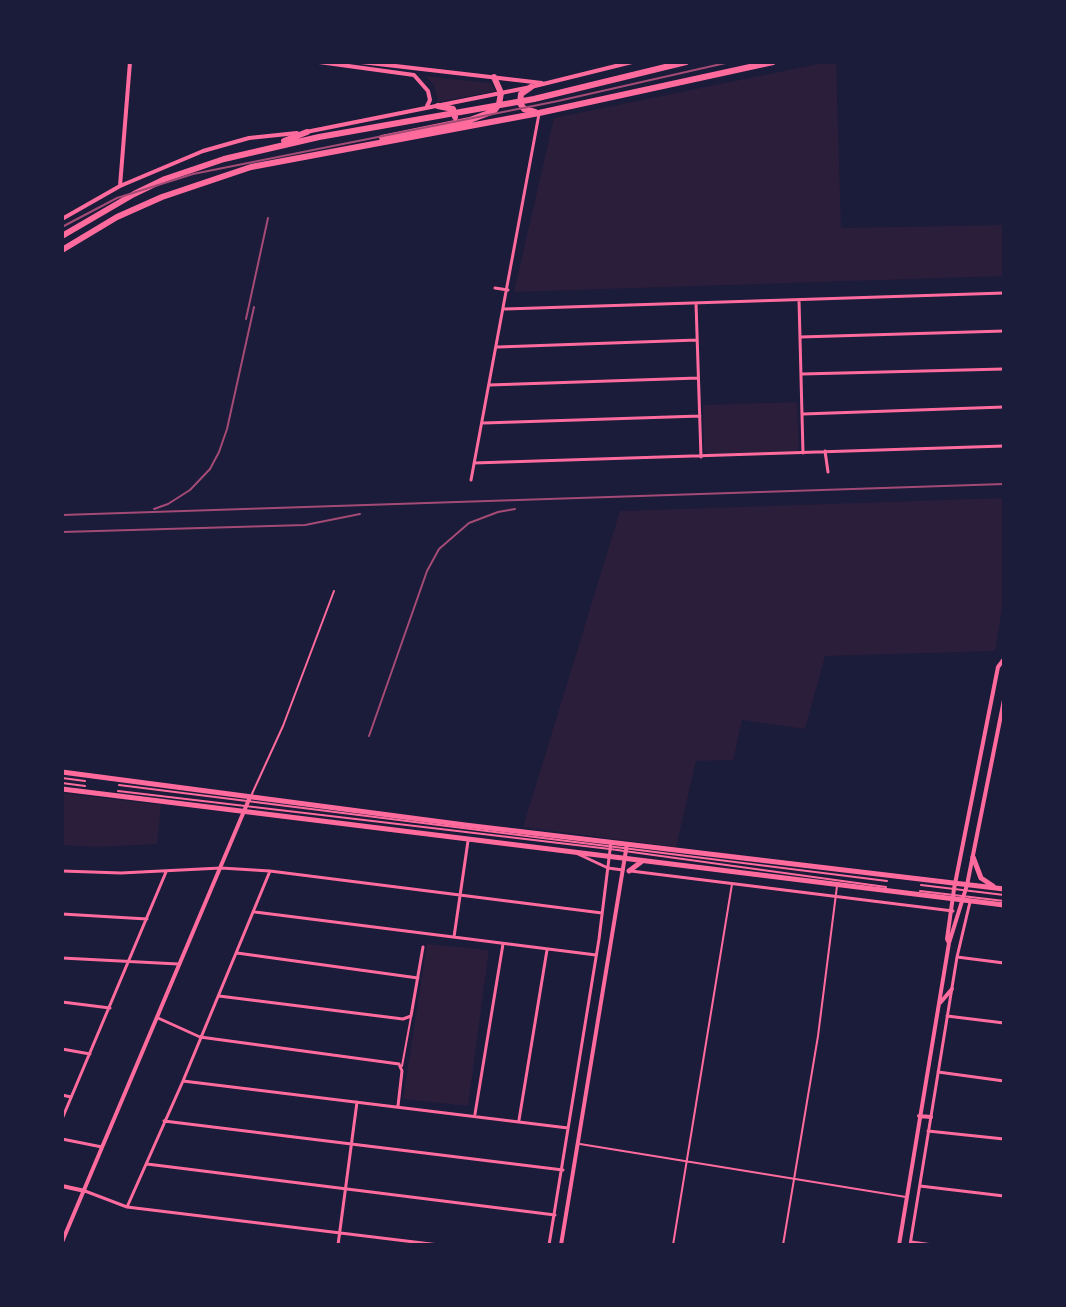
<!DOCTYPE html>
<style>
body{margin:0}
#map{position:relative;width:1066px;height:1307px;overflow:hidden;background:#1b1b3a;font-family:Manrope,sans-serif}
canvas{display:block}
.frame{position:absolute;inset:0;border:64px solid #1b1b3a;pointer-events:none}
</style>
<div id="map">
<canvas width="1066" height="1307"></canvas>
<div class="frame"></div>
</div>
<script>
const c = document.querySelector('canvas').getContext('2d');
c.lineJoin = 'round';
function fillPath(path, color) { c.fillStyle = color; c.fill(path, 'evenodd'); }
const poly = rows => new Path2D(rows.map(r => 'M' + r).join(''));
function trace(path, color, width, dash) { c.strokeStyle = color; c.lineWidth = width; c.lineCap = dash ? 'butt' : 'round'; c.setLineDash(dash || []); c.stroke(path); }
const green = poly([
 [828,62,836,62,841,228,1004,225,1004,276,514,292,554,118],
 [425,76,490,83,496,91,438,102,434,85],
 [797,402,799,448,796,451,707,454,704,451,703,405],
 [1004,498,1004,596,995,651,825,656,805,729,742,720,733,760,696,761,676,847,523,827,620,511],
 [62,793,161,805,157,844,96,847,62,845],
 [427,944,489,950,468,1106,403,1099]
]);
const service = poly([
 [62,778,85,781],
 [62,783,85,786],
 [119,785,887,881],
 [118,791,610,849,886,887],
 [251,796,283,726,334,591],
 [921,885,1004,895],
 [920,891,1004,901],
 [402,1066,411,1017],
 [580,1144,906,1197],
 [673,1245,732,884],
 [783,1245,818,1036,837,886]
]);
const minor = poly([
 [495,288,508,290],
 [799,300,803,453],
 [696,303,701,457],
 [505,309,1004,293],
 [800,337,1004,331],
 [498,347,697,340],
 [802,374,1004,369],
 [489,385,698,378],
 [803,414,1004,407],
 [484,423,700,416],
 [825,451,828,472],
 [474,463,1004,446],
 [471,480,539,114],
 [578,854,608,868,623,870],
 [62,871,121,873,221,868,270,871,602,913],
 [631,871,953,911],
 [255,912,596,955],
 [62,914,147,919],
 [454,937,468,841],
 [237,953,418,978],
 [957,957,1004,963],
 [62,958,178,964],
 [219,996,403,1019,411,1016,423,947],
 [62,1002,110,1008],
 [947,1016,1004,1023],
 [158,1018,200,1037,399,1064,402,1071,398,1106],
 [62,1049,90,1054],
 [938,1072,1004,1081],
 [183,1081,568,1128],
 [62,1095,71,1097],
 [475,1114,503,944],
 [62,1119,166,872],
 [519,1120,547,950],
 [164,1121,563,1170],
 [928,1131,1004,1139],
 [62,1139,102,1147],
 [147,1164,555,1215],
 [920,1186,1004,1196],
 [85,1191,127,1207,439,1245],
 [127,1207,183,1081,270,871],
 [911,1242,933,1245],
 [338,1245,357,1102],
 [549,1245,599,939,611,842],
 [910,1245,957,957,970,902]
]);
const tertiary = poly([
 [319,62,414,75,428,91,430,100,427,106],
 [361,62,542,83],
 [306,132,531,87,632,62],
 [120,186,130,62],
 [62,219,120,186,203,151,249,138,297,133],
 [949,943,947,939,954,889,998,667,1004,659],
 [940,1003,952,989],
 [919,1116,931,1117],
 [62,1186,85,1191],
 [62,1242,250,797],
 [561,1245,627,844],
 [899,1245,949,943,967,885,1004,700]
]);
const primary = poly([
 [62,772,465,825,1004,889],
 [62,789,1004,905],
 [973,857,981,878,993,886],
 [629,871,641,862]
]);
const trunk = poly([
 [531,87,521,94,520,103,524,109,535,112],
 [438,106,453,109,455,117],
 [382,138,470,120,494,111,499,104,501,93,494,77],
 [284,141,307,132],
 [62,236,134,194,165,179,224,159,319,137,534,99,686,62],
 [62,250,117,217,162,197,251,167,539,113,773,62]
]);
const rail = poly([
 [62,227,117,198,193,174,558,101,730,62],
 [246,319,268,218],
 [154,509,168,504,190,490,210,469,219,452,227,429,254,307],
 [62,515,1004,484],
 [62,532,305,525,360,514],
 [369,736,427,571,439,549,469,523,498,512,515,509]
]);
fillPath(green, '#2a1e3b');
trace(service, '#ff6b9d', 2);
trace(minor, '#ff6b9d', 3);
trace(tertiary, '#ff6b9d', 4);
trace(primary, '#ff6b9d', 5);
trace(trunk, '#ff6b9d', 6);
trace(rail, '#a44b75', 2);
</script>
